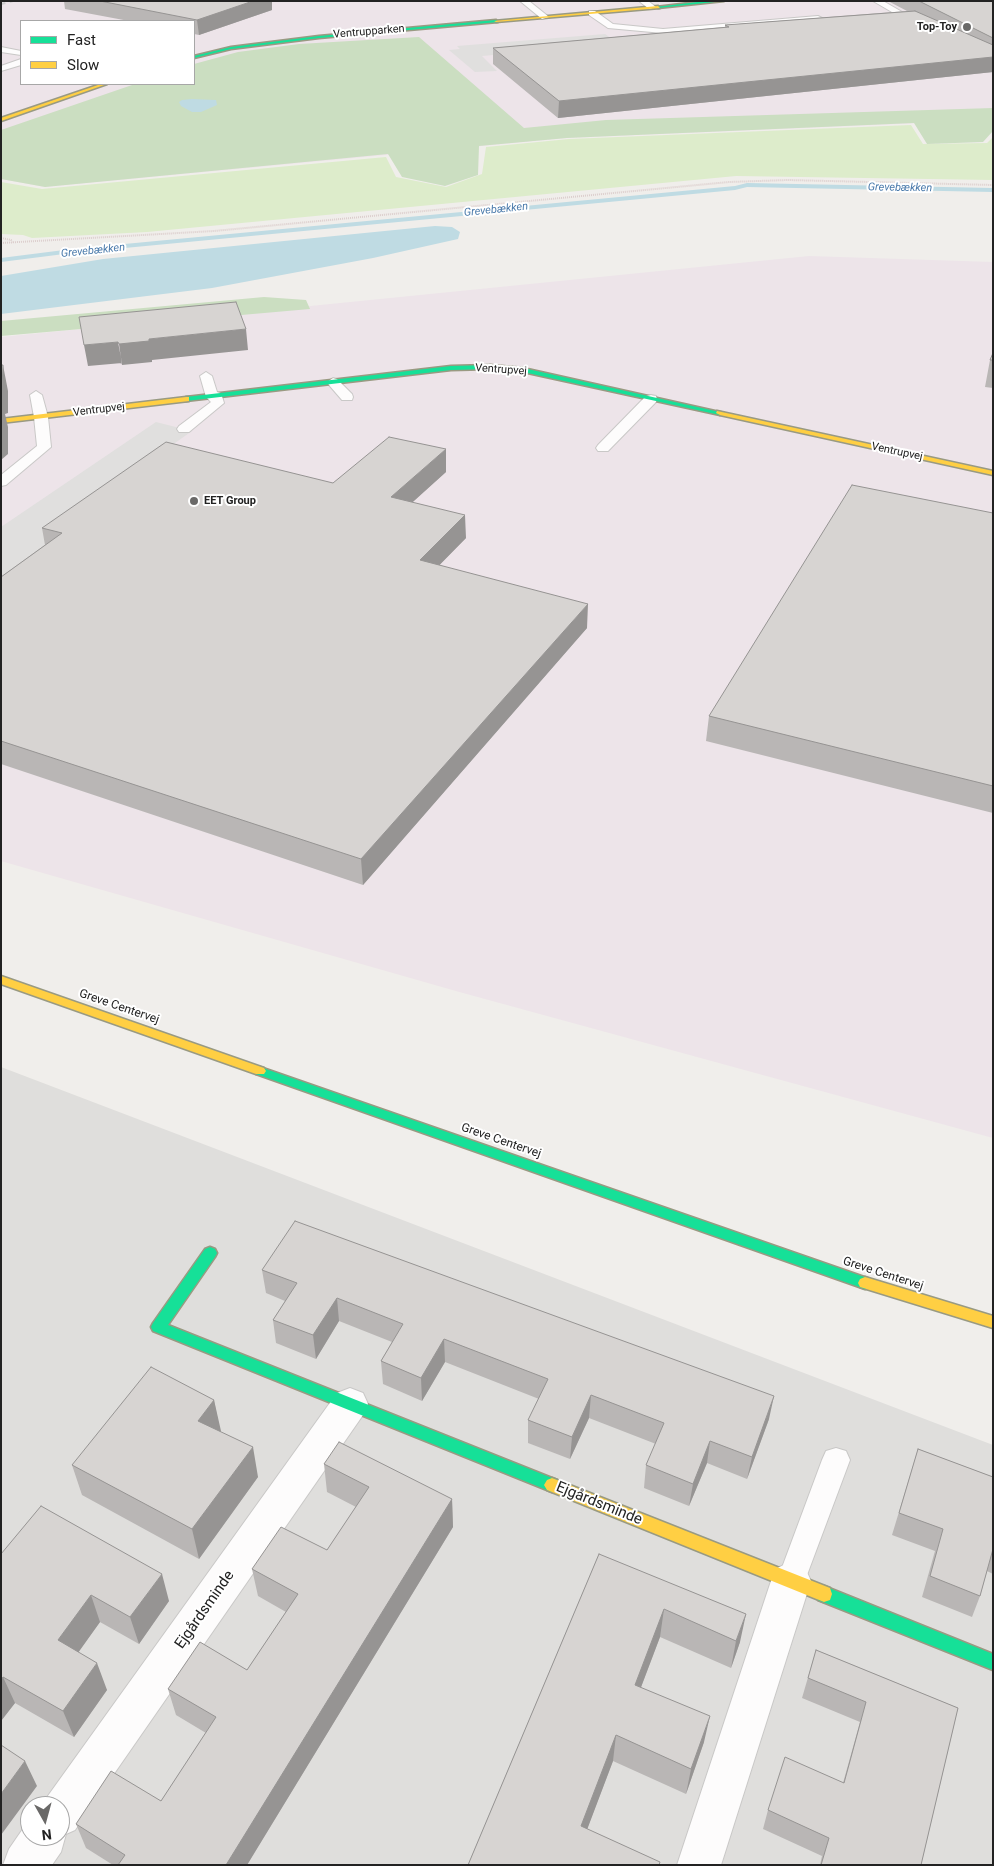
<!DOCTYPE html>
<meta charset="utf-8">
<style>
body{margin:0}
#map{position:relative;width:994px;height:1866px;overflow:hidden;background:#f0eeeb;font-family:Roboto,sans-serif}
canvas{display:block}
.frame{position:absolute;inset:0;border:2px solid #222;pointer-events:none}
.legend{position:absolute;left:20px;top:20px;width:175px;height:65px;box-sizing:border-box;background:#fff;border:1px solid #a7a7a7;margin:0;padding:6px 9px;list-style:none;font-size:15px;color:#222}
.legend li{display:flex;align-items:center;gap:10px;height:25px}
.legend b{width:25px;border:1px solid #a7a7a7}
.north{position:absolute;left:20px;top:1796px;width:50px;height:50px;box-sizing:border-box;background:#fff;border:1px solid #a7a7a7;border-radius:50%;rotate:173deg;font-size:14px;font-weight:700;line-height:20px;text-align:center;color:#222}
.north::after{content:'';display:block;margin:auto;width:18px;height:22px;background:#6a6968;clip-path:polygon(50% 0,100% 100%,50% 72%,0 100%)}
</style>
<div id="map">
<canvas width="994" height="1866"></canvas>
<div class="frame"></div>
<ul class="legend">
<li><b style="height:6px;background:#16e098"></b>Fast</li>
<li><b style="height:6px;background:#ffcf43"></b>Slow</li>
</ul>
<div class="north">N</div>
</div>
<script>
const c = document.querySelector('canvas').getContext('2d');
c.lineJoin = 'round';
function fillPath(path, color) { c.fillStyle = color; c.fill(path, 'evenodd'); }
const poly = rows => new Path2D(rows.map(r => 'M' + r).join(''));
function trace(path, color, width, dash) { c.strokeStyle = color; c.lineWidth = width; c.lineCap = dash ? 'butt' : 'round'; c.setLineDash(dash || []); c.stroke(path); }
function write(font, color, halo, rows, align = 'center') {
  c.font = font + ' Roboto,sans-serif'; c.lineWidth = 4; c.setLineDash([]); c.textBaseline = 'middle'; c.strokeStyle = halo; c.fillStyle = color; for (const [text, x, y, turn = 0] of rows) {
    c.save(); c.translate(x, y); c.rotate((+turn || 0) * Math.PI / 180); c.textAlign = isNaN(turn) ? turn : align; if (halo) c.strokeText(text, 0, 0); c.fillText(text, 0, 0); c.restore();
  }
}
const residential = poly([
 [1,1067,993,1445,993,1865,1,1865],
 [30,1806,60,1806,60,1836,30,1836]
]);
const industrial = poly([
 [1,1,993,1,993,120,567,138,45,187,1,179],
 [21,21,194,21,194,84,21,84],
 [809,256,993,262,993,1138,463,993,1,861,1,337]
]);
const grass = poly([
 [911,125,923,144,987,143,993,137,993,180,736,176,147,232,32,238,23,235,1,234,1,182,42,189,386,157,396,177,446,187,482,174,486,147,569,139]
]);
const forest = poly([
 [419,37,524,128,606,120,993,108,993,131,983,142,927,144,914,123,567,138,479,146,478,175,445,186,402,177,388,154,45,187,1,179,1,130,135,84,194,84,194,64,238,52,299,44],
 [264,297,306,300,310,309,1,336,1,321]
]);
const parking = poly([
 [605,34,619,44,482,56,497,71,475,72,449,50,460,49,457,46],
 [156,422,192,431,131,474,1,582,1,527]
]);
const water = poly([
 [192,99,216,100,217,105,201,112,192,112,181,106,179,102,182,100],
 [435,226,452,227,460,232,458,239,373,258,212,288,1,314,1,276,103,259]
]);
const stream = poly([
 [747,183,993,188,993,192,747,187,735,190,72,253,1,262,1,258,72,249,735,186,747,183]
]);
const path = poly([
 [1,238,11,240,12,243],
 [1,243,214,231,729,182,788,180,993,185]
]);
const lane = poly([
 [520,1,529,1,549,17,542,19,520,1],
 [639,1,648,1,656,7,649,9,639,1],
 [873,1,883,1,923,24,916,26,873,1],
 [589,11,595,11,613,24,663,29,818,16,822,18,818,20,663,33,608,28,589,15,589,11],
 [1,47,21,51,21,55,1,52,1,47],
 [21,59,21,65,1,71,1,66,21,59],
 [206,372,212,376,217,392,221,393,224,403,189,432,179,432,177,429,179,426,211,402,206,397,200,376,206,372],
 [333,378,337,379,352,394,353,397,352,400,342,400,329,385,327,382,333,378],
 [36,391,42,395,48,417,51,447,6,485,1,486,1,475,37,446,34,417,30,395,36,391],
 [651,395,656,396,657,399,656,402,608,451,598,451,596,448,598,445,646,396,651,395],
 [836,1448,846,1451,850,1460,801,1591,791,1595,781,1591,777,1581,822,1460,826,1451,836,1448]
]);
const street = poly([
 [350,1388,363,1393,368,1404,363,1415,75,1830,66,1834,61,1852,52,1865,3,1865,9,1849,29,1820,30,1836,60,1836,60,1806,42,1806,45,1800,337,1393,350,1388],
 [791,1562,805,1568,811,1581,721,1865,677,1865,771,1581,777,1568,791,1562]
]);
const fast = poly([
 [706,1,724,1,658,8,656,7,706,1],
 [496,20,498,22,319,38,231,49,194,58,194,56,231,47,319,36,496,20],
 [490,365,523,368,724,413,720,415,523,372,490,369,451,370,186,401,182,399,186,397,451,366,490,365],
 [260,1067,870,1279,872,1283,870,1287,865,1289,256,1074,254,1071,256,1068,260,1067],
 [210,1247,215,1249,217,1253,215,1257,168,1325,557,1480,560,1485,557,1490,552,1492,547,1490,153,1331,151,1327,153,1323,205,1249,210,1247],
 [824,1586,993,1654,993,1670,818,1600,816,1594,818,1588,824,1586]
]);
const slow = poly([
 [658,6,660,8,496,22,494,21,658,6],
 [101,84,107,84,1,121,1,118,101,84],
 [186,397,189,397,189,401,1,423,1,419,186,397],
 [717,411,993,471,993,475,720,415,716,413,717,411],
 [1,976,264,1068,266,1071,264,1074,256,1074,1,984,1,976],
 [865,1277,993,1316,993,1328,860,1287,858,1283,860,1279,865,1277],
 [552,1478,830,1588,832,1594,830,1600,824,1602,547,1490,544,1485,547,1480,552,1478]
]);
const rail = poly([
 [1,4,13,1]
]);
const wall = poly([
 [64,1,272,1,272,10,199,35,194,34,194,21,129,21,65,9],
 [888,1,993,1,993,72,558,118,493,64,493,48,725,27,725,25,907,11],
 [993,353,993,388,985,387,990,360],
 [446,472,412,502,466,538,439,565,587,628,363,885,1,764,1,577,45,545,42,528,333,483],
 [993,513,993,813,706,741,709,716],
 [262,1270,769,1419,747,1479,707,1463,689,1506,644,1488,646,1465,656,1444,589,1418,570,1459,528,1443,528,1420,539,1399,445,1362,422,1401,383,1384,381,1361,392,1342,339,1321,316,1359,276,1343,273,1320,285,1301,266,1293],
 [214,1400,220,1431,258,1477,199,1559,82,1495,72,1465],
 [918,1449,993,1477,993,1574,987,1571,980,1596,972,1617,922,1597,935,1551,892,1535],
 [324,1464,452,1499,453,1527,247,1865,113,1865,86,1848,76,1824,161,1801,206,1733,176,1715,168,1689,247,1670,286,1612,258,1596,252,1569,327,1550,356,1507,327,1492],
 [1,1554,169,1601,139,1644,100,1622,78,1652,107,1690,74,1737,15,1703,1,1721],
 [599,1554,740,1642,731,1668,660,1637,641,1687,704,1742,686,1794,613,1761,587,1829,468,1865],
 [816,1650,958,1708,921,1865,820,1865,822,1856,763,1829,768,1810,843,1783,860,1722,802,1698]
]);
const shadedWall = poly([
 [253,1,272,1,272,10,199,35,197,20],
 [993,57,993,72,558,118,559,101],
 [246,329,248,350,152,360,152,362,122,365,119,344,149,339],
 [118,342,122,363,88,366,84,345],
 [3,365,8,391,8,413,5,414,8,427,8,454,1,460,1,387],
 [446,449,446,472,393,520,391,497],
 [465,515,466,538,421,584,420,560],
 [588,604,587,628,363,885,361,859],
 [337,1298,339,1321,316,1359,313,1335],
 [444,1339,445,1362,422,1401,421,1378],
 [591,1395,589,1418,570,1459,572,1437],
 [774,1396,769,1419,747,1479,752,1457],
 [214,1400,221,1431,205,1452,198,1421],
 [710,1441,707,1463,689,1506,693,1484],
 [253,1447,258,1477,199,1559,192,1529],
 [452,1499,453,1527,247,1865,226,1865],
 [162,1574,169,1601,139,1644,130,1617],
 [91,1595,100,1622,68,1667,58,1640],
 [664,1609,660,1637,632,1711,635,1685],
 [746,1614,740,1642,731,1668,736,1641],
 [97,1663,107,1690,74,1737,63,1711],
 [3,1677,15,1703,1,1721,1,1680],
 [710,1716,704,1742,686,1794,691,1769],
 [616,1735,613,1761,579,1851,581,1826],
 [25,1761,37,1786,1,1835,1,1794]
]);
const building = poly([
 [100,1,253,1,197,20,100,1],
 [919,1,993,1,993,38,919,1],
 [915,11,993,45,993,57,559,101,493,48,729,27,725,25,915,11],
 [236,302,246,329,149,339,149,341,119,344,118,342,84,345,79,317,236,302],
 [993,353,993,360,990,360,993,353],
 [1,365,3,365,2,387,1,387,1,365],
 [1,400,2,400,2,427,1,428,1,400],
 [389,437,446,449,391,497,465,515,420,560,588,604,361,859,1,741,1,577,62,533,42,528,166,442,333,483,389,437],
 [852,485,993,513,993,786,709,716,852,485],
 [295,1221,774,1396,752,1457,710,1441,693,1484,646,1465,664,1423,591,1395,572,1437,528,1420,548,1379,444,1339,421,1378,381,1361,403,1324,337,1298,313,1335,273,1320,297,1283,262,1270,295,1221],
 [151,1367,214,1400,198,1421,253,1447,192,1529,72,1465,151,1367],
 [339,1442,452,1499,226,1865,118,1865,125,1855,76,1824,111,1771,161,1801,216,1717,168,1689,200,1642,247,1670,298,1594,252,1569,281,1527,327,1550,369,1487,324,1464,339,1442],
 [918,1449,993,1477,993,1549,980,1596,930,1576,943,1529,899,1513,918,1449],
 [41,1506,162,1574,130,1617,91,1595,58,1640,97,1663,63,1711,3,1677,1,1680,1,1554,41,1506],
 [599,1554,746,1614,736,1641,664,1609,635,1685,710,1716,691,1769,616,1735,581,1826,660,1862,659,1865,468,1865,599,1554],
 [816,1650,958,1708,921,1865,821,1865,829,1838,768,1810,785,1757,844,1783,866,1702,808,1678,816,1650],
 [1,1745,25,1761,1,1794,1,1745]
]);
const markers = [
 [967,27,5,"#6a6968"],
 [194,501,5,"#6a6968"]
];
const farPoinames = [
 ["Top-Toy",957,27],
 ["EET Group",204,501,"left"]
];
const farStreetnames = [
 ["Ventrupparken",369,32,-5],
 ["Ventrupvej",501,370,4],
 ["Ventrupvej",99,410,-7],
 ["Ventrupvej",897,452,12]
];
const farWaternames = [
 ["Grevebækken",900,188,1],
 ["Grevebækken",496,210,-6],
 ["Grevebækken",93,251,-6]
];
const streetNames = [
 ["Greve Centervej",119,1007,19],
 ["Greve Centervej",501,1141,19],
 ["Greve Centervej",883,1274,18]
];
const nearStreetnames = [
 ["Ejgårdsminde",599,1504,22],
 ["Ejgårdsminde",205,1610,-55]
];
fillPath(residential, '#dfdedc');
fillPath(industrial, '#ede4e9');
fillPath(grass, '#ddeccb');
fillPath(forest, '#cbdec1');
fillPath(parking, '#e0dfde');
fillPath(water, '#bfdbe3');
fillPath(stream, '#bfdbe3');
trace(lane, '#c9c8c7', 2);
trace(street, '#c9c8c7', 2);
trace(fast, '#999a82', 3);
trace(slow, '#999a82', 3);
trace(path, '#dccecd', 2, [1, 1]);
fillPath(lane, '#fdfcfc');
fillPath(street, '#fdfcfc');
fillPath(fast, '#16e098');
fillPath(slow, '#ffcf43');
trace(rail, '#ccc', 2, [4.5, 4.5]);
fillPath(wall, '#b9b6b5');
fillPath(shadedWall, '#969493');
fillPath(building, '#d7d4d2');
trace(building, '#969493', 1);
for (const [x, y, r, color] of markers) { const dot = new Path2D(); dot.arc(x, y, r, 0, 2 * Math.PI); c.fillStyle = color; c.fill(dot); trace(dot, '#fff', 2); }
write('bold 11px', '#222', '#fff', farPoinames, 'right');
write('11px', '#222', '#fff', farStreetnames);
write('italic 11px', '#4a7aab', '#fff', farWaternames);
write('12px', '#222', '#fff', streetNames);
write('15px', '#222', '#fff', nearStreetnames);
</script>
